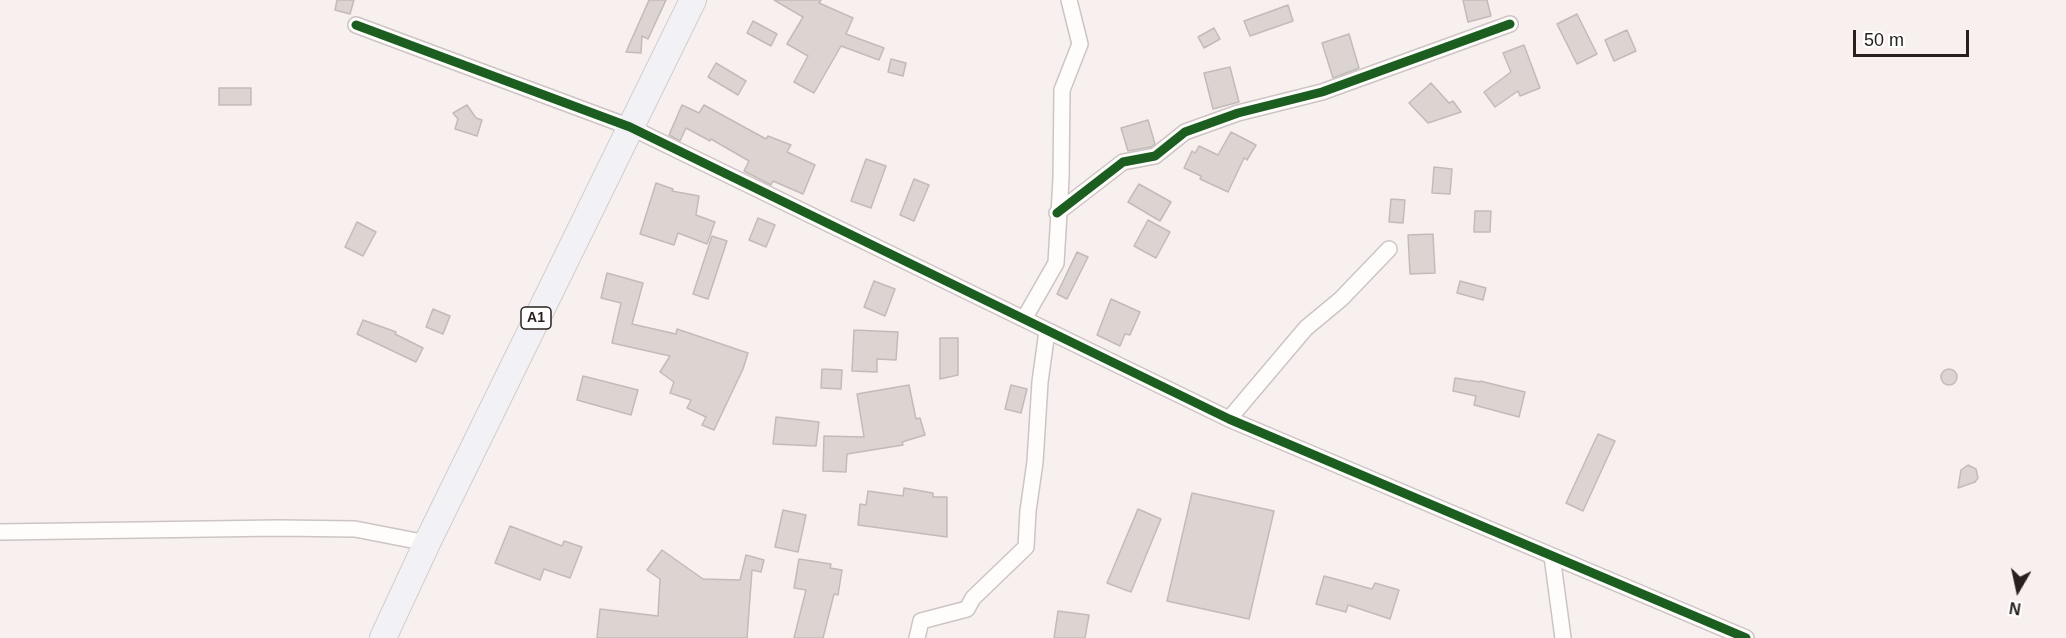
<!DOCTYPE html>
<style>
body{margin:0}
#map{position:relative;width:2066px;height:638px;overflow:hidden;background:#f8f0ee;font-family:Arial,sans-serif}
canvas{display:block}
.north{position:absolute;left:1988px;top:560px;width:60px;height:60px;-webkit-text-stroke:4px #fff;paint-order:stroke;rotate:189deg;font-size:16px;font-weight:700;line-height:24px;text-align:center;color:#28201e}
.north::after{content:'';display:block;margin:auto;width:21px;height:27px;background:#28201e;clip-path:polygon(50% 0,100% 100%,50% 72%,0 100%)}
.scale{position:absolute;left:1853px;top:30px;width:116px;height:27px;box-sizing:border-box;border:3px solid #28201e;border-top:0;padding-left:8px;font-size:18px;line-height:21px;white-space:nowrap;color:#28201e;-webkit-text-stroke:4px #fff;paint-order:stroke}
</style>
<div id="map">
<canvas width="2066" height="638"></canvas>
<div class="north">N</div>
<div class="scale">50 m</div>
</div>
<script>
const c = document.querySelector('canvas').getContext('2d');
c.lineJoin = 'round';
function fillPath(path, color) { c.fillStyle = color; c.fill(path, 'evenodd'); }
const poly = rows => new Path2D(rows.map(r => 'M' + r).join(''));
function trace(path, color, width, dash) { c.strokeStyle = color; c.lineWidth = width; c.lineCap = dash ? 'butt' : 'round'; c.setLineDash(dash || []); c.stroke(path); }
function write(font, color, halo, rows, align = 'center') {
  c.font = font + ' Arial,sans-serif'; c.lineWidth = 4.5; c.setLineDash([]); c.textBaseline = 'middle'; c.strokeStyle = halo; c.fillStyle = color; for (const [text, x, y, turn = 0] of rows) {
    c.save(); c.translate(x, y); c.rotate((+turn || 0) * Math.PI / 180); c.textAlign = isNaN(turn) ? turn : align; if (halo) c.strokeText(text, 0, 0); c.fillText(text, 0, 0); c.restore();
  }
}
const building = poly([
 [337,0,354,0,350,14,335,10,337,0],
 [649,0,666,0,648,39,642,36,641,53,626,52,649,0],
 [774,0,821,0,819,3,853,18,846,34,884,48,879,60,841,46,814,93,794,82,808,56,787,44,803,17,774,0],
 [1463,0,1487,0,1491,16,1468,22,1463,0],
 [1288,5,1293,21,1250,36,1244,21,1288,5],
 [1577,14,1597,54,1577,64,1557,24,1577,14],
 [753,21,777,34,771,46,747,33,753,21],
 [1214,28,1220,39,1204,48,1198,37,1214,28],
 [1627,30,1636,51,1614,61,1605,40,1627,30],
 [1349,34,1359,68,1333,78,1322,43,1349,34],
 [1524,45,1540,88,1520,96,1518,91,1495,107,1484,92,1511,72,1503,53,1524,45],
 [891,59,906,63,903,76,888,72,891,59],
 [716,63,746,81,738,95,708,77,716,63],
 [1230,67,1239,102,1213,109,1204,73,1230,67],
 [1431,83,1449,103,1453,101,1461,112,1428,123,1409,103,1431,83],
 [219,88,251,88,251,105,219,105,219,88],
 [467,105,476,118,482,120,477,136,455,129,458,119,453,113,467,105],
 [682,105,699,113,704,105,766,139,768,136,791,145,787,152,815,165,803,194,773,181,771,185,744,171,749,161,711,139,710,141,686,128,680,141,669,135,682,105],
 [1148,120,1155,144,1151,147,1128,151,1121,128,1148,120],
 [1231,132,1256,145,1247,160,1244,158,1228,192,1200,179,1201,176,1184,168,1192,151,1195,153,1199,146,1218,155,1231,132],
 [866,159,886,166,871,208,851,201,866,159],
 [1434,167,1452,169,1450,194,1432,193,1434,167],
 [914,179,929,185,914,221,900,215,914,179],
 [656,183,673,189,672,191,699,196,696,215,715,222,707,244,678,233,674,245,640,234,656,183],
 [1139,184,1171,202,1160,221,1128,202,1139,184],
 [1391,199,1405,200,1403,223,1389,222,1391,199],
 [1475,211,1491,211,1490,232,1474,232,1475,211],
 [758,218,775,225,766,247,749,240,758,218],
 [1148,220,1170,232,1156,258,1134,246,1148,220],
 [357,222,376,232,363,256,345,247,357,222],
 [1433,234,1435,273,1410,274,1408,235,1433,234],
 [712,236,727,241,708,299,693,294,712,236],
 [1077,252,1088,257,1067,299,1057,294,1077,252],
 [607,273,643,283,632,324,676,334,677,329,748,353,743,369,714,430,702,425,706,417,687,408,691,400,670,393,674,382,660,372,670,356,612,343,621,303,601,298,607,273],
 [874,281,895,289,885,316,864,307,874,281],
 [1460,281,1486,288,1483,300,1457,293,1460,281],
 [1111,299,1140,312,1130,335,1125,334,1120,346,1097,335,1111,299],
 [433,309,450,316,443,334,426,327,433,309],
 [363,320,396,332,395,334,423,348,416,362,357,334,363,320],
 [854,330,898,332,896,360,877,359,877,372,852,371,854,330],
 [940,338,958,338,958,375,940,379,940,338],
 [822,369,842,370,841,389,821,388,822,369],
 '1941 377a8 8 0 1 1 16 0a8 8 0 1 1-16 0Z',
 [583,376,638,390,631,415,577,400,583,376],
 [1455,378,1480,382,1480,381,1525,392,1519,417,1474,405,1476,396,1453,391,1455,378],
 [909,385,916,419,920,418,925,435,902,442,903,445,847,454,846,472,823,471,824,436,864,437,857,394,909,385],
 [1011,385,1027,389,1021,413,1005,409,1011,385],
 [776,417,819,422,816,446,773,444,776,417],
 [1598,434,1615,441,1583,511,1566,503,1598,434],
 [1968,465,1976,469,1978,478,1975,482,1958,488,1961,470,1968,465],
 [904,488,933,493,933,497,947,497,947,537,858,525,860,504,866,505,868,491,903,496,904,488],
 [1192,493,1274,511,1249,619,1167,601,1192,493],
 [1138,509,1161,519,1131,592,1107,583,1138,509],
 [783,510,806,515,798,552,775,547,783,510],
 [510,526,562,546,564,541,582,547,570,578,544,569,540,580,495,563,510,526],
 [662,550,703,579,740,580,746,555,764,560,761,572,752,570,747,638,597,638,600,609,658,616,660,579,647,570,662,550],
 [799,559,831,564,830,568,842,570,838,595,834,594,823,638,794,638,806,590,794,588,799,559],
 [1324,576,1372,589,1375,583,1399,590,1390,619,1348,605,1346,612,1316,604,1324,576],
 [1058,611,1089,615,1085,638,1054,638,1058,611]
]);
const minor = poly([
 [356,25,630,127,1229,419,1746,638],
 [1057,213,1123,162,1155,156,1185,132,1238,113,1322,92,1510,24],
 [1024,319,1056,263,1061,179,1062,90,1080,44,1069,0],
 [1229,419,1306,328,1341,299,1389,249],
 [0,532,278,528,355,529,427,543],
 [1552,556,1563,638],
 [917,638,921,621,967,609,973,598,1026,547,1028,511,1035,462,1040,382,1047,331]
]);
const trunk = poly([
 [383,638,427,543,693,0]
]);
const cycleway = poly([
 [356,25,630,127,1229,419,1746,638],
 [1057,213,1123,162,1155,156,1185,132,1238,113,1322,92,1510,24]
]);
const shields = [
 [536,318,30]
];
const shieldNames = [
 ["A1",536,318]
];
fillPath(building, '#dbd4d1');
trace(building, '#c3bbb9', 1.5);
trace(minor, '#ccc5c3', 18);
trace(trunk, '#d2cdcc', 28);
trace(minor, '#fefdfc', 15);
trace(trunk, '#f2f2f6', 26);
trace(cycleway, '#1b5e20', 9);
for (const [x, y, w] of shields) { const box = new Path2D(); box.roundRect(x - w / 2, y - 11, w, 22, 4.5); c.fillStyle = '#fff'; c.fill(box); trace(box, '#28201e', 1.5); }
write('bold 14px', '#28201e', null, shieldNames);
</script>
